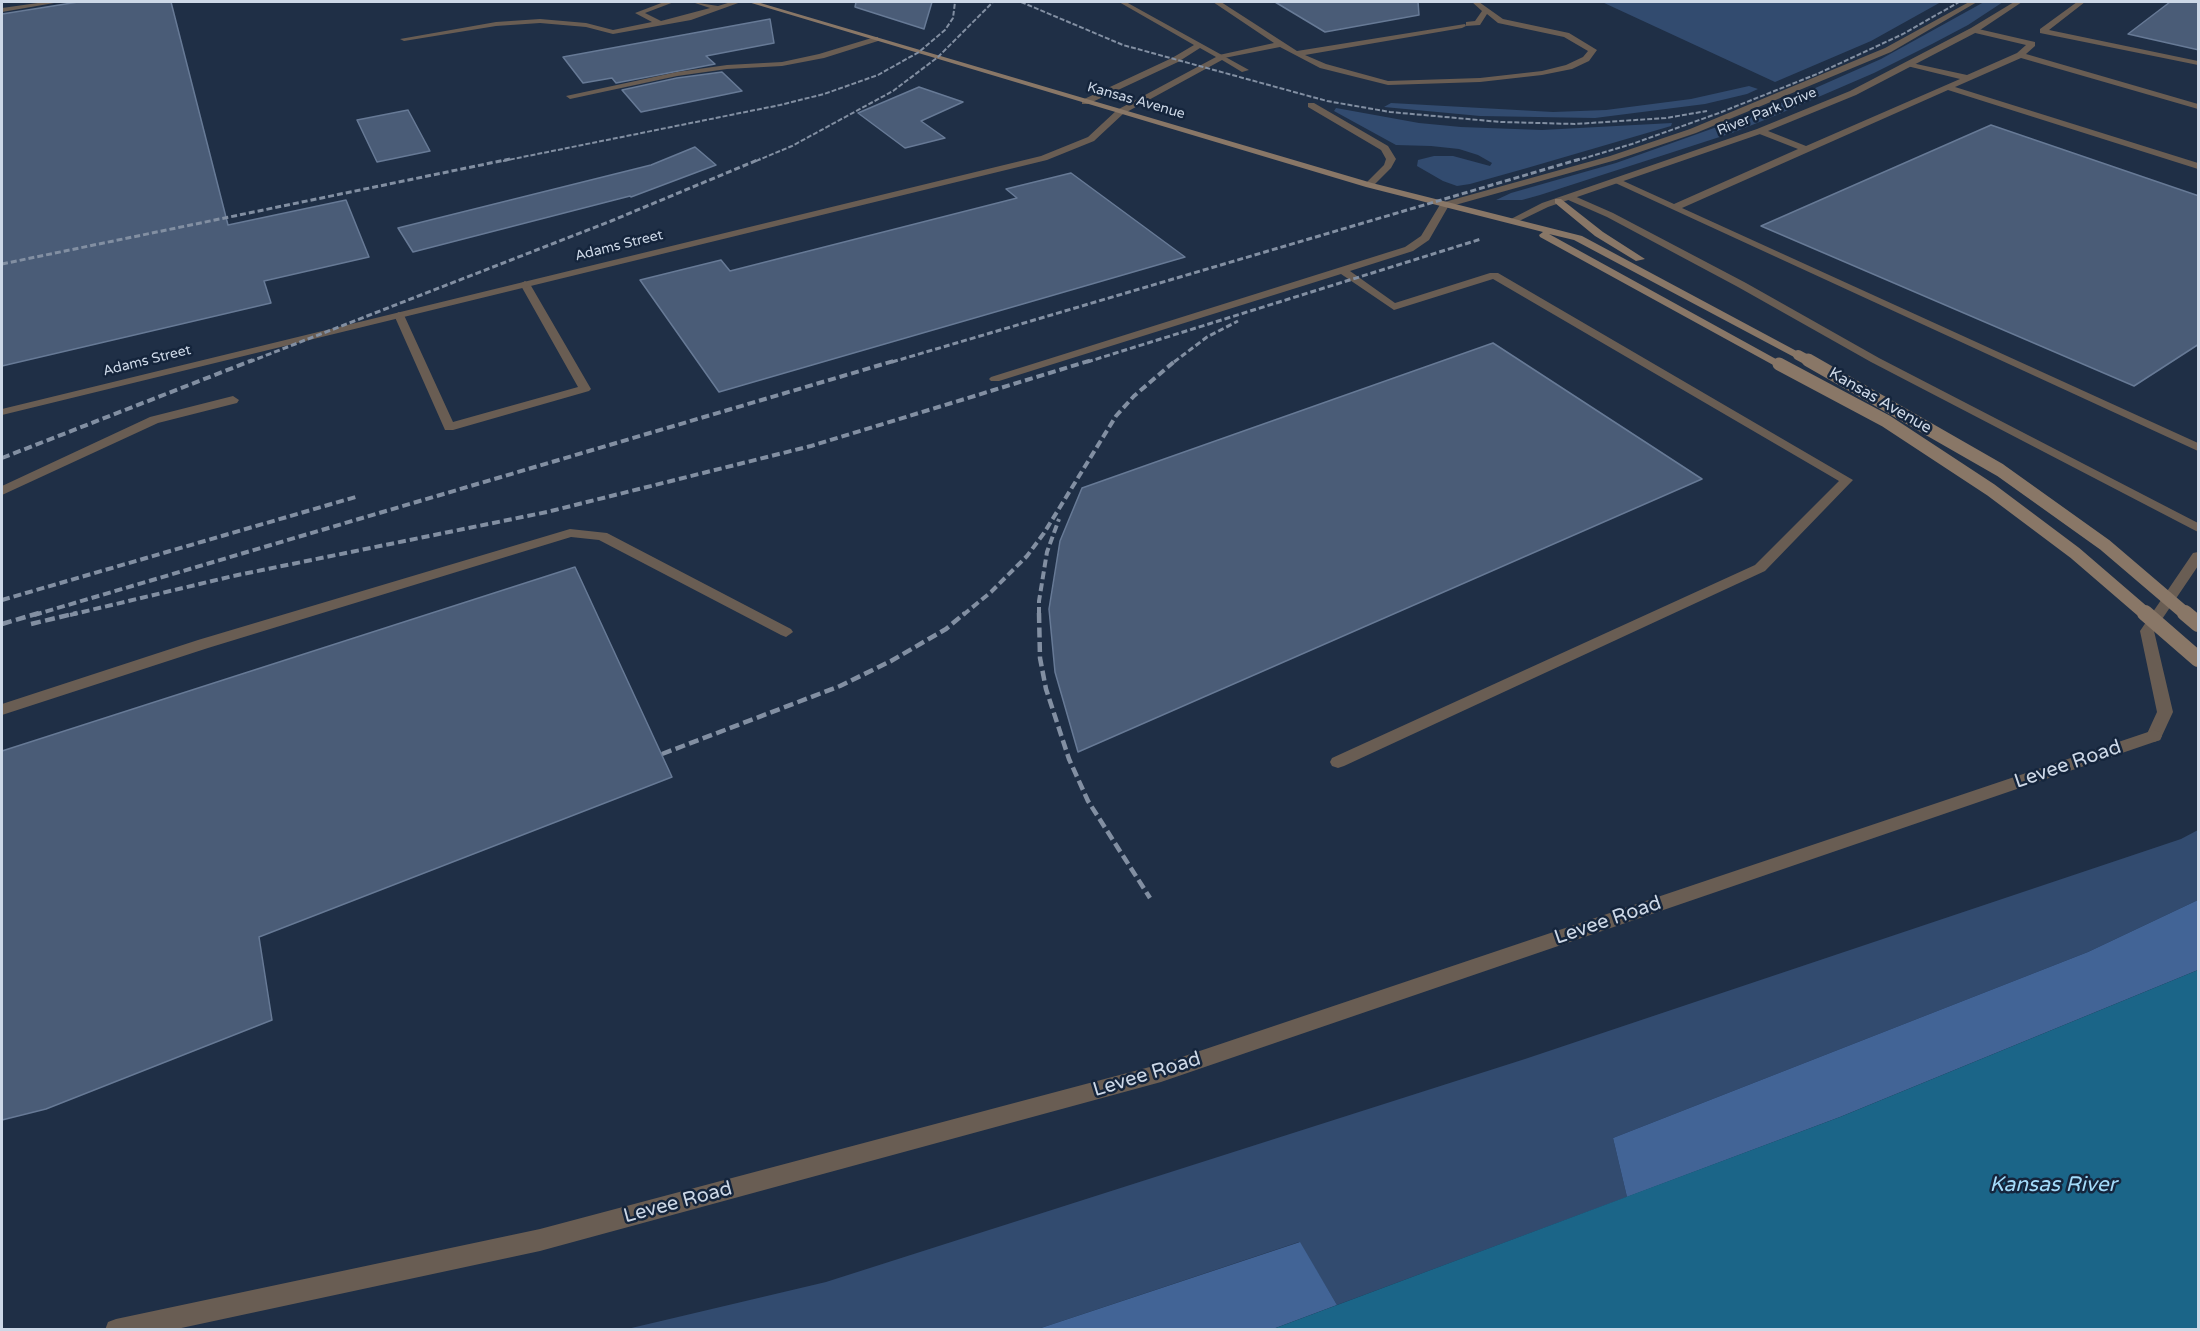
<!DOCTYPE html>
<style>
body{margin:0}
#map{position:relative;width:2200px;height:1331px;overflow:hidden;background:#1f2f46;font-family:"Varela Round",sans-serif}
canvas{display:block}
.frame{position:absolute;inset:0;border:3px solid #cdd8e7;pointer-events:none}
</style>
<div id="map">
<canvas width="2200" height="1331"></canvas>
<div class="frame"></div>
</div>
<script>
const c = document.querySelector('canvas').getContext('2d');
c.lineJoin = 'round';
function fillPath(path, color) { c.fillStyle = color; c.fill(path, 'evenodd'); }
const poly = rows => new Path2D(rows.map(r => 'M' + r).join(''));
function trace(path, color, width, dash) { c.strokeStyle = color; c.lineWidth = width; c.lineCap = dash ? 'butt' : 'round'; c.setLineDash(dash || []); c.stroke(path); }
function write(font, color, halo, rows, align = 'center') {
  c.font = font + ' "Varela Round",sans-serif'; c.lineWidth = 5; c.setLineDash([]); c.textBaseline = 'middle'; c.strokeStyle = halo; c.fillStyle = color; for (const [text, x, y, turn = 0] of rows) {
    c.save(); c.translate(x, y); c.rotate((+turn || 0) * Math.PI / 180); c.textAlign = isNaN(turn) ? turn : align; if (halo) c.strokeText(text, 0, 0); c.fillText(text, 0, 0); c.restore();
  }
}
const green = poly([
 [1602,2,1941,2,1871,41,1775,82],
 [1984,2,2003,2,1968,25,1932,44,1874,73,1772,117,1732,133,1540,195,1522,200,1496,200,1511,193,1616,163,1770,108,1881,59],
 [1749,86,1758,89,1747,94,1705,104,1595,118,1480,116,1384,107,1391,103,1553,112,1606,110,1691,99],
 [1336,108,1419,123,1461,127,1542,130,1672,123,1671,126,1527,168,1470,184,1457,186,1443,181,1417,166,1418,160,1434,156,1453,156,1490,166,1492,163,1478,155,1459,149,1431,146,1396,145,1334,111],
 [2198,830,2198,900,2088,952,1613,1138,1627,1197,1337,1305,1299,1242,1038,1329,623,1330,826,1282,1525,1059,2181,839]
]);
const forest = poly([
 [2198,900,2198,970,1840,1117,1627,1197,1613,1138,2088,952],
 [1300,1242,1337,1305,1273,1329,1038,1329]
]);
const water = poly([
 [2198,970,2198,1329,1273,1329,1840,1117]
]);
const building = poly([
 [78,2,171,2,228,225,346,200,369,257,264,281,271,303,2,366,2,14,78,2],
 [856,2,932,2,924,29,855,7,856,2],
 [1275,2,1418,2,1419,15,1325,32,1275,2],
 [2170,2,2199,2,2199,50,2128,34,2170,2],
 [770,19,774,43,706,56,715,64,616,83,612,78,583,83,563,57,770,19],
 [722,72,742,91,641,112,622,90,677,78,722,72],
 [919,87,963,102,921,121,945,138,905,148,858,113,919,87],
 [408,110,430,151,377,162,357,120,408,110],
 [1991,125,2199,196,2199,344,2134,386,1761,226,1991,125],
 [695,147,716,165,631,197,630,196,413,252,398,228,651,165,695,147],
 [1071,173,1185,257,719,392,640,280,721,260,730,271,1017,198,1006,189,1071,173],
 [1493,343,1702,479,1078,752,1055,672,1049,609,1060,541,1082,488,1493,343],
 [575,567,672,777,259,937,272,1020,46,1109,2,1120,2,751,575,567]
]);
const lane = poly([
 [45,2,60,2,2,12,2,8,45,2],
 [664,2,674,2,645,13,661,21,710,8,692,2,718,6,731,2,741,2,691,20,613,34,586,27,540,23,496,26,404,41,400,39,496,22,540,19,586,23,613,30,652,22,635,13,664,2],
 [1213,2,1221,2,1297,51,1465,24,1466,26,1462,28,1305,55,1326,64,1388,81,1480,78,1542,71,1566,65,1583,57,1588,51,1564,37,1498,23,1487,14,1480,25,1466,26,1466,22,1475,21,1482,11,1472,2,1479,2,1503,19,1569,33,1597,50,1589,61,1572,69,1542,75,1480,82,1388,85,1320,68,1280,47,1219,59,1219,55,1274,43,1213,2],
 [1969,2,1977,2,1891,52,1696,133,1616,160,1448,207,1429,240,1413,251,1350,271,1395,303,1490,273,1498,273,1853,480,1765,571,1344,766,1338,768,1332,766,1330,762,1332,758,1755,565,1839,481,1493,279,1394,310,1341,274,999,381,991,381,989,379,991,377,1405,247,1421,236,1441,203,1610,156,1690,129,1885,48,1969,2],
 [2077,2,2085,2,2049,30,2198,61,2198,65,2040,33,2040,29,2077,2],
 [1974,28,2035,42,2035,46,2026,54,2198,104,2198,109,2021,58,1955,87,2198,163,2198,169,1948,90,1682,208,2198,443,2198,451,1611,181,1619,179,1674,204,1798,149,1757,133,1757,129,1763,129,1806,146,1960,79,1907,66,1907,62,1967,75,2017,53,2026,45,1971,32,1970,30,1974,28],
 [875,37,878,37,878,41,824,58,782,66,727,69,677,76,570,99,566,96,677,72,727,65,782,62,819,54,875,37],
 [1566,195,1572,195,1613,213,1746,283,1879,358,2198,523,2198,532,1871,362,1738,287,1607,217,1566,199,1566,195],
 [525,281,530,284,591,389,589,391,453,430,445,430,394,315,399,312,404,315,453,422,578,387,520,284,525,281],
 [233,396,239,400,237,403,158,423,2,495,2,486,150,417,233,396],
 [570,529,607,533,791,629,793,632,786,637,781,635,599,540,571,537,208,648,2,715,2,704,198,640,570,529],
 [2198,552,2198,566,2154,631,2173,712,2160,740,2154,742,2148,740,2146,736,2157,712,2140,631,2193,553,2198,552]
]);
const street = poly([
 [1119,2,1126,2,1249,70,1242,72,1222,60,1123,114,1094,141,1047,160,2,415,2,409,1041,156,1088,137,1117,110,1216,57,1200,48,1178,62,1088,104,1082,104,1082,100,1172,58,1194,45,1119,2],
 [2014,2,2022,2,1977,32,1856,95,1763,133,1548,207,1517,222,1509,220,1542,203,1757,129,1850,91,1971,28,2014,2],
 [1308,103,1314,103,1388,146,1396,159,1391,168,1372,187,1364,185,1384,165,1386,159,1381,150,1308,107,1308,103],
 [2154,730,2160,732,2162,736,2160,740,1161,1082,540,1251,172,1330,105,1330,108,1322,116,1319,540,1229,1161,1064,2154,730]
]);
const secondary = poly([
 [748,2,757,2,1372,183,1582,236,1804,355,1798,358,1794,357,1574,240,1549,234,1785,364,1779,367,1775,366,1540,237,1539,235,1543,232,1366,187,748,2],
 [1555,199,1561,199,1603,232,1645,259,1636,261,1595,236,1555,203,1555,199]
]);
const railFar3 = poly([
 [1021,2,1123,45,1327,101,1390,112,1501,122,1575,124,1666,118,1707,111],
 [503,161,780,105,824,94,878,75,919,52,945,30,953,18,955,2],
 [756,161,792,146,893,91,938,57,993,2],
 [1575,161,1632,144,1719,113,1817,74,1903,34,1959,2]
]);
const railFar2 = poly([
 [2,264,510,159],
 [249,362,611,221,760,159],
 [892,362,1580,159],
 [1087,362,1481,239],
 [1174,362,1207,337,1238,321]
]);
const railFar1 = poly([
 [2,458,253,360],
 [2,600,359,496],
 [34,615,897,360],
 [70,615,233,576,547,512,811,446,1092,360],
 [963,615,991,592,1027,556,1044,533,1116,416,1134,396,1176,360],
 [1039,615,1039,601,1047,552,1059,519]
]);
const rail = poly([
 [1039,613,1040,658,1046,689,1069,759,1088,801,1150,898],
 [2,624,39,613],
 [31,624,77,613],
 [662,754,840,686,891,661,946,629,965,613]
]);
const secondaryBridgeFar2 = poly([
 [1798,355,1811,362]
]);
const secondaryBridgeFar1 = poly([
 [1808,360,2000,470,2105,545,2187,615],
 [1779,364,1886,421,1991,490,2075,553,2147,615]
]);
const secondaryBridge = poly([
 [2145,613,2198,659],
 [2185,613,2198,624]
]);
const farStreetnames = [
 ["Kansas Avenue",1136,101,16],
 ["River Park Drive",1767,112,-22],
 ["Adams Street",619,246,-14],
 ["Adams Street",147,361,-14]
];
const streetNames = [
 ["Kansas Avenue",1880,401,30]
];
const nearStreetnames = [
 ["Levee Road",2068,765,-19],
 ["Levee Road",1608,921,-19],
 ["Levee Road",1147,1075,-17],
 ["Levee Road",678,1203,-15]
];
const nearWaternames = [
 ["Kansas River",2053,1185]
];
fillPath(green, '#324b6f');
fillPath(forest, '#426496');
fillPath(water, '#1b6588');
fillPath(building, '#4a5c77');
trace(building, '#677a96', 1.5);
fillPath(lane, '#695d53');
fillPath(street, '#695d53');
fillPath(secondary, '#897767');
trace(railFar3, '#828fa2', 2, [5, 2]);
trace(railFar2, '#828fa2', 3, [6, 3]);
trace(railFar1, '#828fa2', 4, [8, 4]);
trace(rail, '#828fa2', 4.5, [10, 4.5]);
trace(secondaryBridgeFar2, '#897767', 10);
trace(secondaryBridgeFar1, '#897767', 13);
trace(secondaryBridge, '#897767', 16);
write('14px', '#cdd8e7', '#15253c', farStreetnames);
write('16px', '#cdd8e7', '#15253c', streetNames);
write('20px', '#cdd8e7', '#15253c', nearStreetnames);
write('italic 21px', '#a4dbfa', '#15253c', nearWaternames);
</script>
